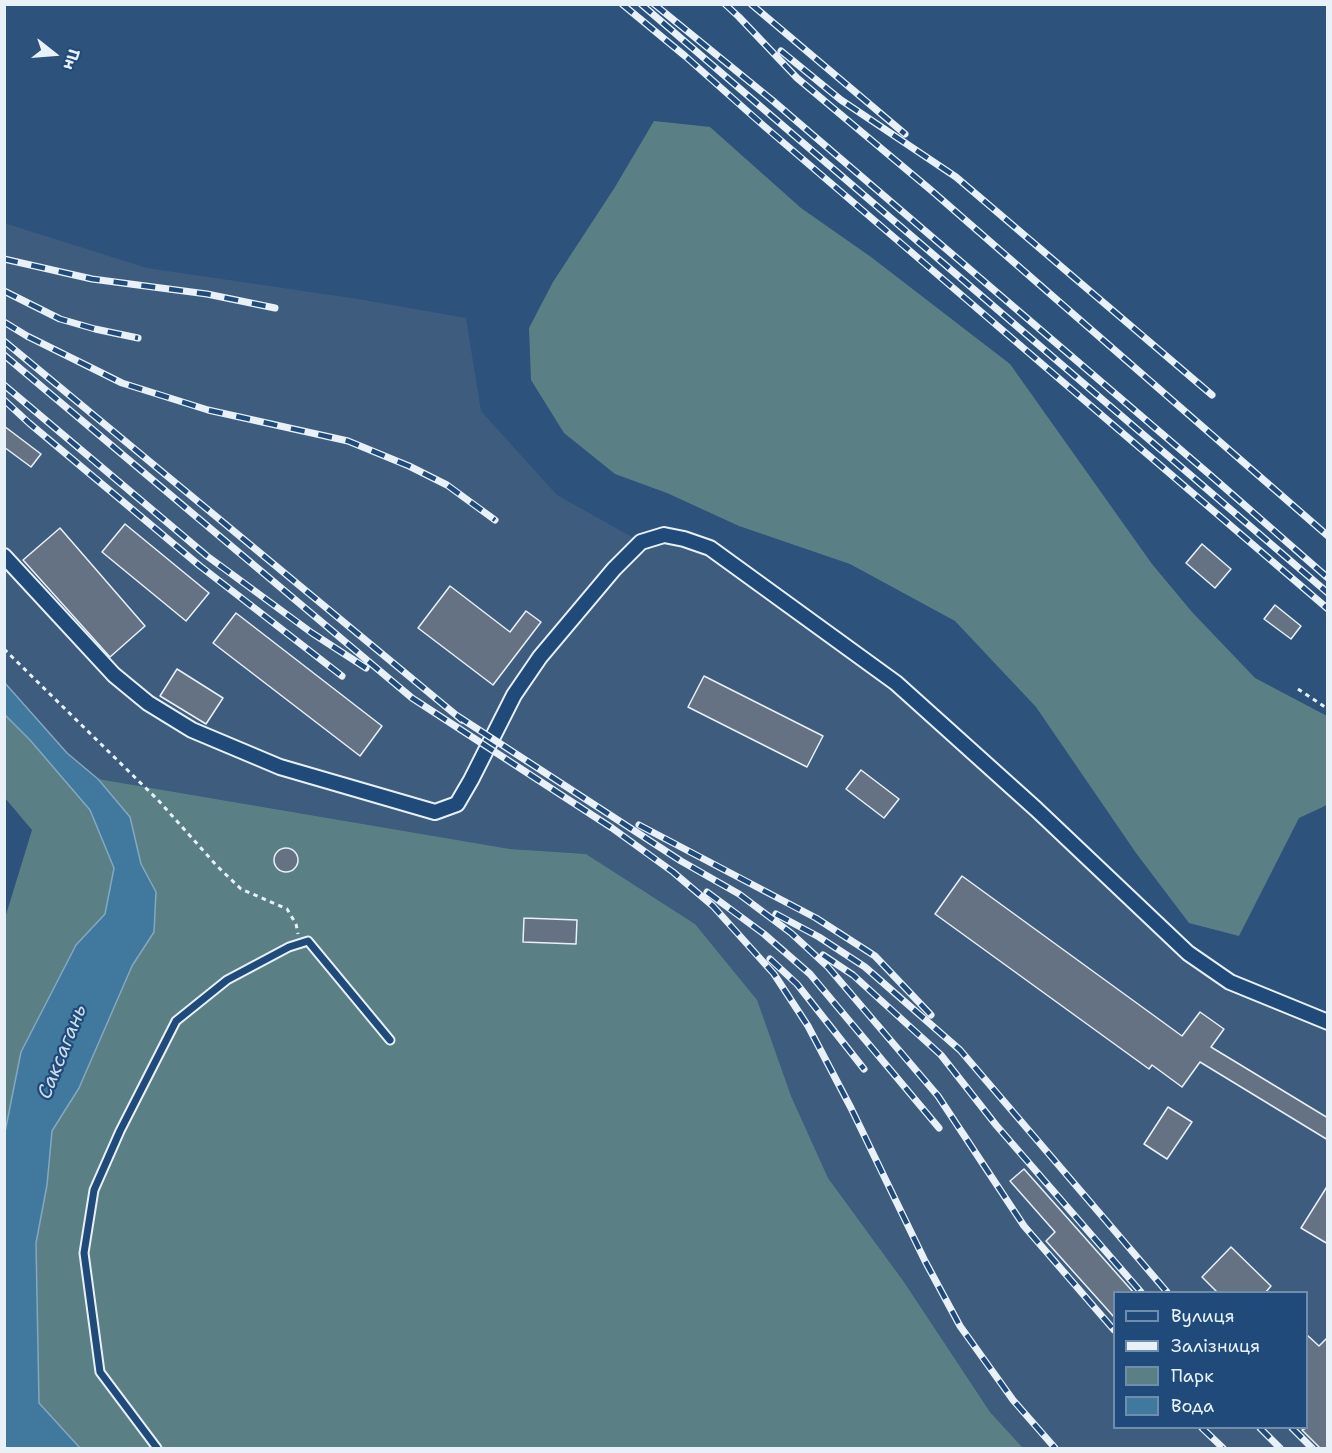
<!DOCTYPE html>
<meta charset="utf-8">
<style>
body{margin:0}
#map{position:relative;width:1332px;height:1453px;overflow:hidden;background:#2d527c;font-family:"Shantell Sans",sans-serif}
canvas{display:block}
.frame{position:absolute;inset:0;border:6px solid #e8f1f8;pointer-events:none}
.legend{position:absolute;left:1113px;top:1291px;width:195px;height:138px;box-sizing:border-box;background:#1f4a7a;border:2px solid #6f8dac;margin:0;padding:8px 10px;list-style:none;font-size:18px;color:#e8f1f8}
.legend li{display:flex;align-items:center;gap:12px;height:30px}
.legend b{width:30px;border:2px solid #6f8dac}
.north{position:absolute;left:24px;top:24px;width:60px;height:60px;-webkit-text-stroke:4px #1f4a7a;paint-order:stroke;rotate:107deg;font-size:16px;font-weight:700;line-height:24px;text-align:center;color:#e8f1f8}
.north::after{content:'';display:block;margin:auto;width:21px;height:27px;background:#e8f1f8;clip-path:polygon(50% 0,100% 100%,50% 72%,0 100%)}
</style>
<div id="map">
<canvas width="1332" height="1453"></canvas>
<div class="frame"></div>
<ul class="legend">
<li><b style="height:8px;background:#1f4a7a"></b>Вулиця</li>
<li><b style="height:8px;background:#e8f1f8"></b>Залізниця</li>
<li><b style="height:16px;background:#5a8086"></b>Парк</li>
<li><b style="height:16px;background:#41789d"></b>Вода</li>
</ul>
<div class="north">Пн</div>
</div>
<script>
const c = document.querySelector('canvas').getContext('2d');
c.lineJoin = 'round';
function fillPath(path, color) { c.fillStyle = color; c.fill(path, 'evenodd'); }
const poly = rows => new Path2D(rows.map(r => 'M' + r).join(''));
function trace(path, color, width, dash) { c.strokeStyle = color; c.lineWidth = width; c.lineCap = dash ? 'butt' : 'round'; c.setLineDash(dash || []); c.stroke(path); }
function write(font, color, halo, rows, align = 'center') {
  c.font = font + ' "Shantell Sans",sans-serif'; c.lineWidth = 4.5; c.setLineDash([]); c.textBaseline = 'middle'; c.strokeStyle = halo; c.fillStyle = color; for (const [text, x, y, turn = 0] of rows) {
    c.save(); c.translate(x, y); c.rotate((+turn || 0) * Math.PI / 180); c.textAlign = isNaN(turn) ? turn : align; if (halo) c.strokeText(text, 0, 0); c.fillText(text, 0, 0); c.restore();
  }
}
const built = poly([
 [4,223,147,268,358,299,466,318,481,411,557,495,641,542,664,535,710,548,896,683,1230,982,1327,1022,1327,1448,1023,1448,990,1412,904,1282,828,1178,791,1096,756,1000,695,924,586,854,510,849,98,779,67,754,5,682],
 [1114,1292,1306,1292,1306,1428,1114,1428]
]);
const green = poly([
 [654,121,710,127,801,208,871,257,1010,364,1152,564,1192,612,1255,678,1327,716,1327,805,1299,818,1239,936,1189,923,1136,853,1036,707,955,621,850,564,739,526,667,493,615,474,564,433,531,380,529,328,553,282,615,187],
 [5,715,30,740,90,810,114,868,105,914,76,945,21,1052,5,1132,5,918,32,830,5,798],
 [98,779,510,849,586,854,695,924,757,1000,791,1096,828,1178,904,1282,990,1412,1023,1448,80,1448,39,1404,36,1243,47,1185,52,1131,79,1088,132,966,154,932,156,892,141,864,130,817]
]);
const water = poly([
 [4,682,67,753,98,779,130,817,141,864,156,892,154,932,132,966,79,1088,52,1131,47,1185,36,1243,39,1403,80,1448,5,1448,5,1132,21,1052,76,945,105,914,114,868,90,810,30,740,5,715,4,682]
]);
const building = poly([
 [4,426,41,454,31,467,4,447,4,426],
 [125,524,209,593,186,621,102,552,125,524],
 [60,528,145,626,110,657,23,560,60,528],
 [1202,544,1231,569,1215,588,1186,563,1202,544],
 [450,586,510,632,526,611,541,622,493,685,418,628,450,586],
 [1275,605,1301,626,1291,639,1264,619,1275,605],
 [236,613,382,726,360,756,213,643,236,613],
 [177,669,223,698,206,724,160,696,177,669],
 [704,676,823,736,807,767,688,707,704,676],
 [861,770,899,799,884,818,846,789,861,770],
 '274 860a12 12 0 1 1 24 0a12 12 0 1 1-24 0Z',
 [962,876,1182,1036,1200,1012,1224,1029,1211,1047,1328,1118,1328,1140,1200,1062,1182,1087,1152,1065,1149,1069,935,914,962,876],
 [524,918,577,920,576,944,523,942,524,918],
 [1168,1107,1192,1122,1167,1159,1144,1144,1168,1107],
 [1024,1169,1134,1293,1114,1293,1114,1317,1046,1241,1055,1232,1010,1181,1024,1169],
 [1328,1185,1328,1244,1301,1228,1328,1185],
 [1231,1247,1271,1286,1265,1293,1218,1293,1202,1277,1231,1247],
 [1306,1334,1319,1346,1328,1337,1328,1449,1321,1449,1302,1430,1306,1428,1306,1334]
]);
const path = poly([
 [4,649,158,800,217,866,241,889,287,909,296,924,298,934],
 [1298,689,1328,709]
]);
const service = poly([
 [157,1448,100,1372,84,1253,94,1190,120,1131,176,1021,227,980,289,947,308,941,390,1040]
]);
const minor = poly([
 [4,556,114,675,148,703,192,730,280,767,435,812,457,804,471,780,514,695,540,657,614,569,641,542,664,535,684,539,710,548,896,683,1036,809,1188,953,1230,982,1328,1022]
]);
const rail = poly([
 [622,4,685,56,764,126,1328,609],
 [641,4,1328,593],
 [654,4,772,100,1209,474,1328,578],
 [725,4,739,17,797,78,932,191,1328,536],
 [751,4,905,134],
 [781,51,841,100,956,177,1212,395],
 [4,259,92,279,207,294,275,308],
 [4,291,60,319,95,329,138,338],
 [4,322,27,336,122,383,208,410,348,441,409,466,447,485,495,520],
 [4,341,462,720],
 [4,355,412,698,612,828,673,872,713,906,774,974,808,1026,851,1108,925,1261,960,1326,1013,1400,1055,1448],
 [4,385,207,556,312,633,366,668],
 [4,400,29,423,200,566,342,676],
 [456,715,681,861,739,894,791,933,828,967,938,1096,1024,1226,1114,1330],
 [639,825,816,918,875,956,931,1015],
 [707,892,764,934,810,974,939,1128],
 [776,914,819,937,865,967,960,1050,1167,1292],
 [823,955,853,975,941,1055,996,1125,1141,1292],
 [770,959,797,984,864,1069],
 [1202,1428,1223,1448],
 [1260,1428,1280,1448],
 [1292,1428,1312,1448]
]);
const waterNames = [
 ["Саксагань",63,1052,-68]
];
fillPath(built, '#3e5c7e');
fillPath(green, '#5a8086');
fillPath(water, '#41789d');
trace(water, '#84a8c1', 1.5);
fillPath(building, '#657284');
trace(building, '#e8f1f8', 1.5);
trace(service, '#e8f1f8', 11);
trace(minor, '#e8f1f8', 18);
trace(path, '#e8f1f8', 3, [4.5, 4.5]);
trace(service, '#1f4a7a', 7);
trace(minor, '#1f4a7a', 14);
trace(rail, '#e8f1f8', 7);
trace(rail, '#1f4a7a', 4.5, [14]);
write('italic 20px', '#cfdfea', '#1f4a7a', waterNames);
</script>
